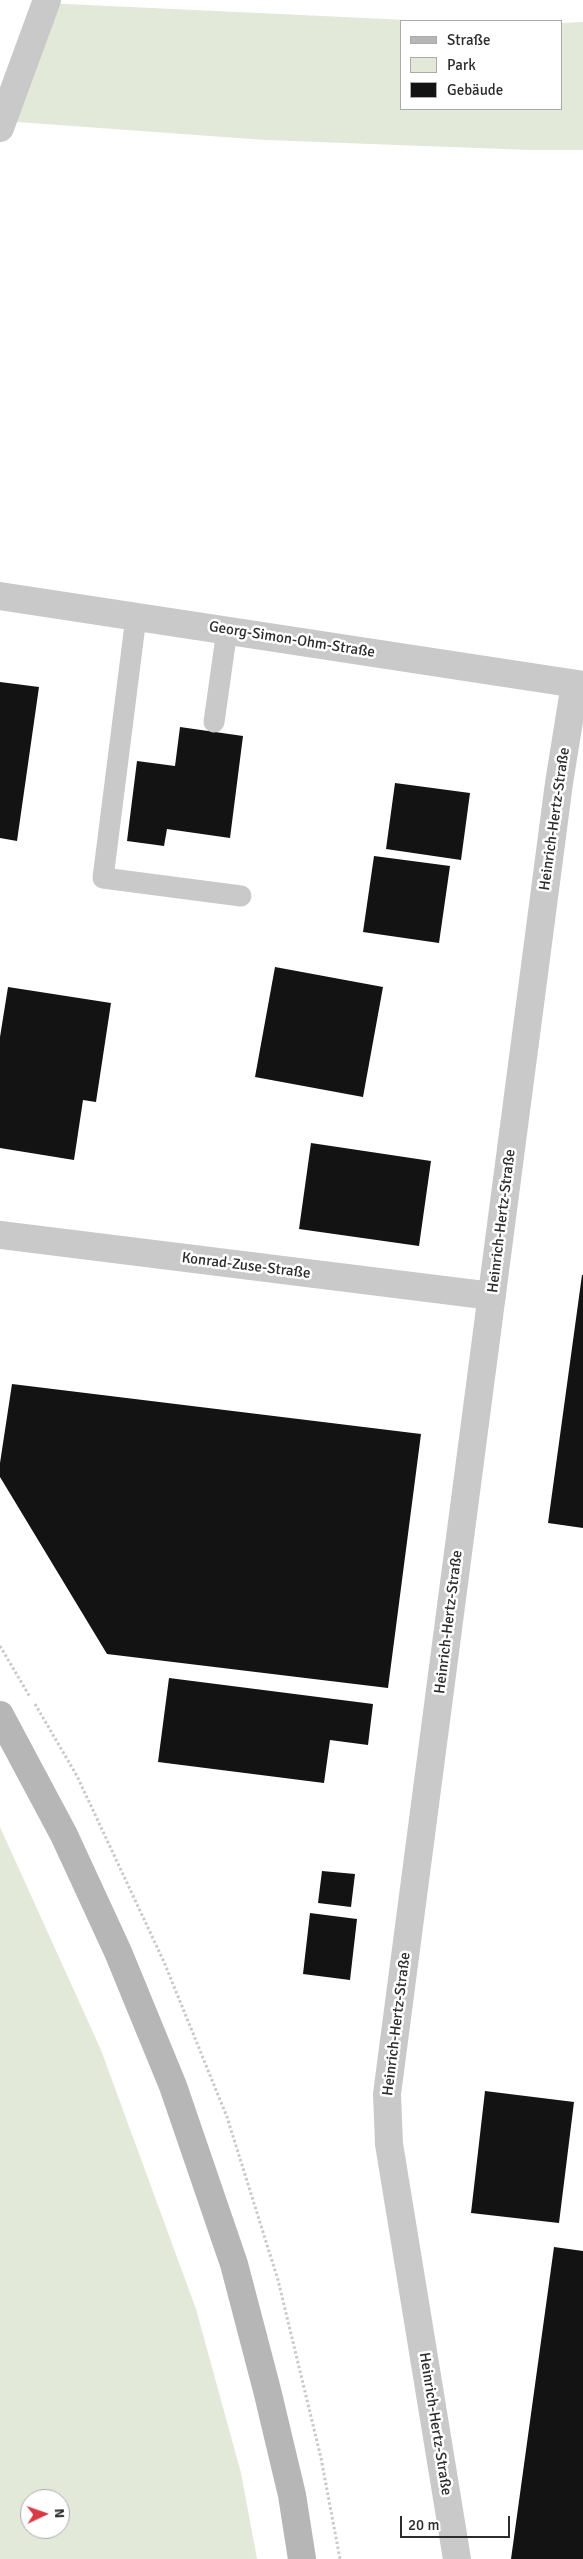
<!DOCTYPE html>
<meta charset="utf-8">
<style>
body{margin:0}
#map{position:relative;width:583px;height:2559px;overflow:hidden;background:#fff;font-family:Signika,sans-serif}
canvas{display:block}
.legend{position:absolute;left:400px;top:20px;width:162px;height:90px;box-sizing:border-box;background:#fff;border:1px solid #ababab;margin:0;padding:6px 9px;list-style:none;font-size:15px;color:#2c2c2c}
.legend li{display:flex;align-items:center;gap:10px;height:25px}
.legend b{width:25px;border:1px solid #ababab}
.north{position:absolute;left:20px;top:2489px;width:50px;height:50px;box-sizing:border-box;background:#fff;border:1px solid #ababab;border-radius:50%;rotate:87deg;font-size:14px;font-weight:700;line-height:20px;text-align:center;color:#2c2c2c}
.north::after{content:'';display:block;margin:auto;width:18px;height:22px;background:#d93845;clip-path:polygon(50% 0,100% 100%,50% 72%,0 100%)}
.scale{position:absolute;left:400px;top:2516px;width:110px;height:22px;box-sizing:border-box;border:2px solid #2c2c2c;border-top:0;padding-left:6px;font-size:15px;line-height:18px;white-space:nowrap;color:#2c2c2c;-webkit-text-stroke:4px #fff;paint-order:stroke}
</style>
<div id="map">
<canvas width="583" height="2559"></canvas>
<ul class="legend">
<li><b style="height:6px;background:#b6b6b6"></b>Straße</li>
<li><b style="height:14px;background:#e2e9d9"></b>Park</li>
<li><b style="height:14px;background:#131313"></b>Gebäude</li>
</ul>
<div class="north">N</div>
<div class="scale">20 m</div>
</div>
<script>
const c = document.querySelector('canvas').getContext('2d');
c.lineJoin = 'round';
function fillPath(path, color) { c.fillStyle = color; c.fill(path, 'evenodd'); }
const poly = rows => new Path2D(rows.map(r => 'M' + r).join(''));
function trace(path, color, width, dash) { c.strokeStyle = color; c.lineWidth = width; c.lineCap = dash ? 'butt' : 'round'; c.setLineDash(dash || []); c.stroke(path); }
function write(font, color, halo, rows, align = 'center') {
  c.font = font + ' Signika,sans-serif'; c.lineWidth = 5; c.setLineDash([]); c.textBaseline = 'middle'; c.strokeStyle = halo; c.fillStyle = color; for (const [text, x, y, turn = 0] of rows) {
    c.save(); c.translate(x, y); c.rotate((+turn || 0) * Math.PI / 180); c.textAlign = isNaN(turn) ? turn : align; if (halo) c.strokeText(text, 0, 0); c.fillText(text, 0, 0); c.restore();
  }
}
const green = poly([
 [45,3,429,21,402,21,402,109,562,109,562,23,583,22,583,150,530,150,265,140,3,121],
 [0,1827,101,2050,196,2309,241,2473,257,2559,0,2559],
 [30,2499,60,2499,60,2529,30,2529]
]);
const building = poly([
 [0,682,39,687,17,841,0,838],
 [180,727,243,736,230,838,167,829,164,846,127,841,137,761,175,766],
 [395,783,470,793,461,860,386,849],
 [374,856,450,866,439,943,363,932],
 [275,967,383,987,363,1097,255,1077],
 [8,987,111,1003,96,1102,83,1100,74,1160,0,1148,0,1037],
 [311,1143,431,1161,419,1246,299,1229],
 [582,1275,583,1275,583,1528,548,1523],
 [12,1384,421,1434,388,1688,107,1654,0,1477,0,1463],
 [169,1678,373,1704,368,1745,330,1740,324,1783,158,1762],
 [322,1871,355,1874,351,1907,318,1903],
 [310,1913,357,1919,350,1980,303,1974],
 [485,2091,574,2102,559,2223,471,2213],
 [554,2247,583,2251,583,2559,511,2559]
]);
const path = poly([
 [0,1646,30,1697],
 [35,1704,77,1776,164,1962,227,2117,278,2280,321,2458,340,2559]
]);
const lane = poly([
 [136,617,103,878,241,896],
 [214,722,227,630]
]);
const street = poly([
 [0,128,47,0],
 [0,596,583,685],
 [0,1235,492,1296],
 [457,2559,389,2144,387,2094,559,783,575,684]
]);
const secondary = poly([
 [0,1715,64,1835,118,1952,173,2086,234,2264,267,2390,292,2495,302,2559]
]);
const streetNames = [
 ["Georg-Simon-Ohm-Straße",292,640,9],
 ["Heinrich-Hertz-Straße",555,819,-82],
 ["Heinrich-Hertz-Straße",502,1221,-83],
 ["Konrad-Zuse-Straße",246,1266,7],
 ["Heinrich-Hertz-Straße",449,1622,-83],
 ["Heinrich-Hertz-Straße",397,2024,-83],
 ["Heinrich-Hertz-Straße",435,2424,81]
];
fillPath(green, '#e2e9d9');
fillPath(building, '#131313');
trace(path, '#c9c9c9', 3, [2.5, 2.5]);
trace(lane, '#c9c9c9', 21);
trace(street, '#c9c9c9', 28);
trace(secondary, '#b6b6b6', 28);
write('15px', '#2c2c2c', '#fff', streetNames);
</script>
